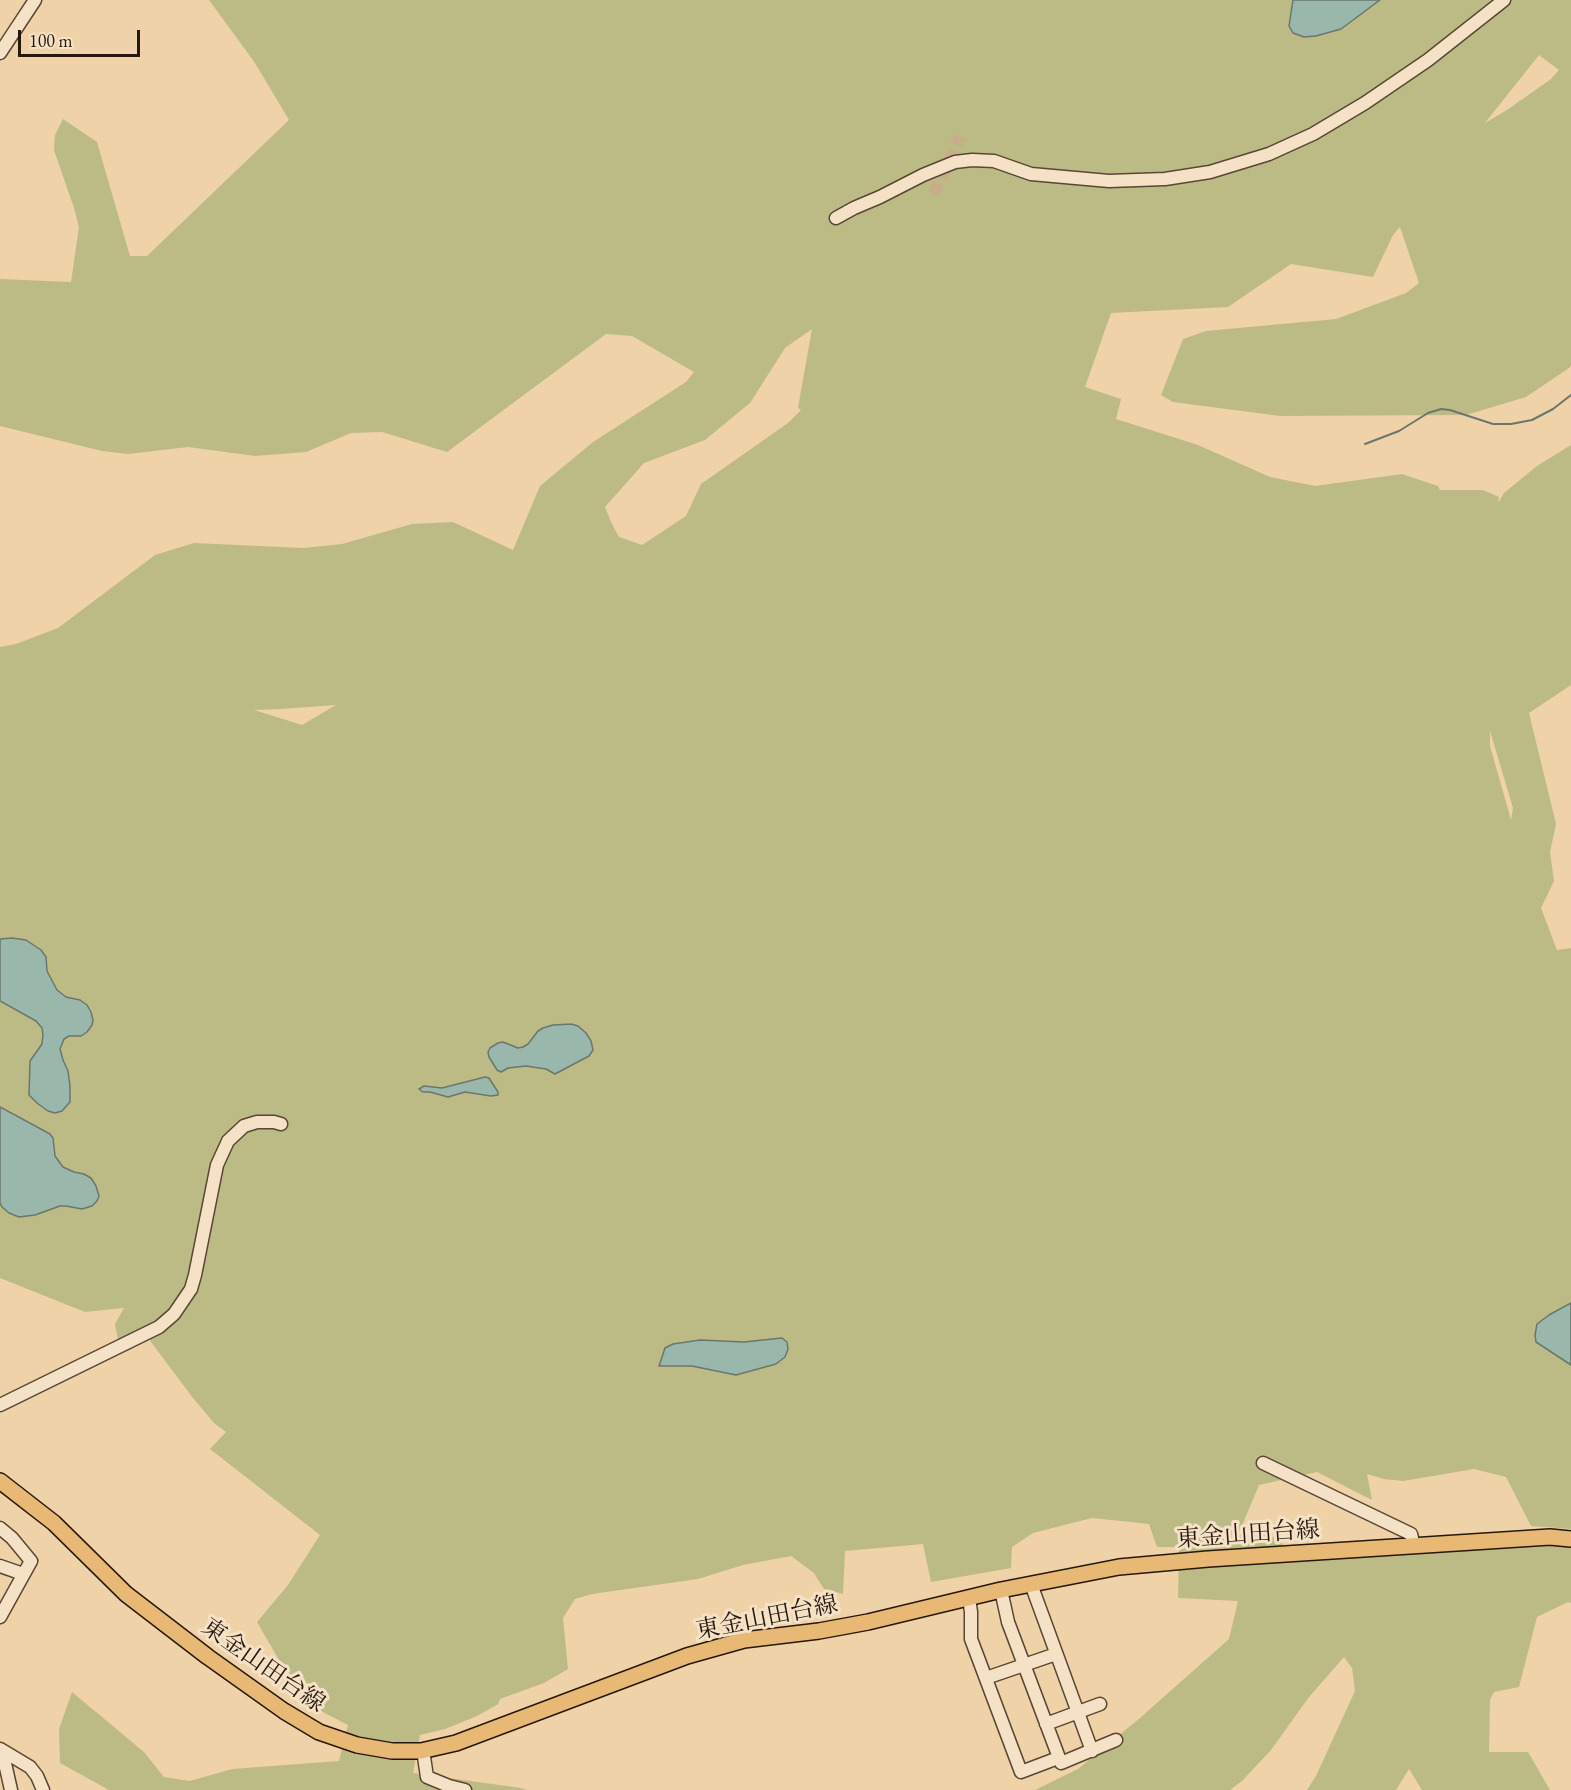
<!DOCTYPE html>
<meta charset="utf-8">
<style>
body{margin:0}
#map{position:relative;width:1571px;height:1790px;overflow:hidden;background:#efd2a8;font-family:"EB Garamond",serif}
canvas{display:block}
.scale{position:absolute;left:18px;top:30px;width:122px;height:27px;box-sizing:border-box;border:3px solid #27180d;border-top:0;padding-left:8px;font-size:18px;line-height:21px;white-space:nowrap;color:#27180d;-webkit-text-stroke:4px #f5e2c6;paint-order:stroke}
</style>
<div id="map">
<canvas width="1571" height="1790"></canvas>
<div class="scale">100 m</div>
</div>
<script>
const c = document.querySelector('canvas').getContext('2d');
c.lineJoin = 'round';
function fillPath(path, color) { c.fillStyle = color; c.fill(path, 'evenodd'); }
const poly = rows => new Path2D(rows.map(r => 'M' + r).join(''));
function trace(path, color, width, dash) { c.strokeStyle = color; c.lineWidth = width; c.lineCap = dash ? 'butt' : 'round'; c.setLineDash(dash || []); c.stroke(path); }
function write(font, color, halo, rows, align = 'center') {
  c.font = font + ' "EB Garamond","Noto Serif JP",serif'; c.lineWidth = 6; c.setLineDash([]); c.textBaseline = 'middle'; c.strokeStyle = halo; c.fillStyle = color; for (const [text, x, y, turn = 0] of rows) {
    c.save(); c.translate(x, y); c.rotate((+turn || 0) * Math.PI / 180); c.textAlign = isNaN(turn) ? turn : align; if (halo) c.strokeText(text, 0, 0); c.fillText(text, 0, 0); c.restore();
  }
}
const green = poly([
 [209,0,1571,0,1571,365,1569,368,1526,397,1466,415,1280,416,1173,402,1161,395,1183,339,1206,331,1336,319,1406,293,1419,283,1400,227,1393,235,1373,277,1291,264,1228,307,1111,313,1085,387,1121,399,1116,419,1198,445,1270,477,1315,486,1402,474,1438,486,1440,490,1483,490,1499,497,1498,503,1504,493,1537,466,1571,445,1571,685,1529,713,1556,824,1550,852,1554,881,1541,908,1557,950,1571,948,1571,1529,1531,1526,1506,1477,1474,1469,1403,1481,1384,1479,1367,1474,1372,1500,1317,1472,1259,1485,1238,1535,1262,1529,1284,1545,1402,1549,1571,1539,1571,1603,1568,1602,1537,1617,1519,1687,1494,1692,1490,1700,1489,1752,1528,1752,1550,1790,1422,1790,1409,1769,1396,1790,1307,1790,1316,1776,1355,1691,1352,1668,1344,1657,1309,1697,1271,1750,1242,1781,1230,1790,1035,1790,1078,1769,1140,1718,1229,1639,1238,1601,1178,1598,1179,1547,1157,1547,1149,1524,1092,1518,1033,1533,1012,1547,1011,1568,931,1582,923,1544,845,1551,843,1594,824,1589,814,1573,791,1556,743,1565,698,1579,592,1594,575,1599,563,1618,568,1669,544,1683,500,1699,498,1704,477,1716,445,1729,420,1735,413,1773,521,1788,526,1790,109,1790,60,1763,59,1729,72,1692,144,1752,164,1777,190,1781,232,1769,339,1761,348,1725,319,1710,286,1672,257,1622,288,1585,320,1535,210,1449,226,1432,214,1423,193,1398,151,1342,143,1327,118,1340,115,1324,124,1308,85,1312,0,1278,0,647,16,644,58,628,155,555,194,543,303,548,342,544,412,524,453,522,513,550,540,486,593,442,686,382,694,372,632,336,606,334,447,452,382,432,351,433,306,452,255,456,188,447,128,454,102,451,0,426,0,279,71,282,79,227,74,208,54,150,55,135,63,119,97,142,130,256,147,256,289,120,255,63],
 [1539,55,1559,70,1551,79,1507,110,1485,123],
 [812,329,798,408,801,410,788,423,701,484,686,516,642,545,619,537,612,524,605,507,644,463,705,440,750,403,785,348],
 [336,705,302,725,254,710,280,709],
 [1490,731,1513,808,1511,820,1490,746]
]);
const water = poly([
 [1293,0,1380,0,1341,29,1316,36,1304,37,1293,33,1289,26,1293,0],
 [12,938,26,940,41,950,46,957,47,971,57,990,66,997,80,1000,87,1005,91,1012,93,1020,92,1025,87,1032,81,1036,69,1036,64,1039,60,1049,63,1060,68,1071,70,1086,70,1102,62,1111,55,1113,48,1111,37,1103,29,1095,30,1061,42,1044,43,1035,42,1028,36,1021,0,1001,0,939,12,938],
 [571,1024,578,1026,586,1033,591,1041,593,1050,589,1056,555,1074,546,1069,526,1066,508,1068,501,1072,497,1070,489,1057,488,1052,490,1048,498,1043,503,1042,518,1048,523,1047,528,1044,538,1031,543,1028,553,1025,571,1024],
 [485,1077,489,1078,498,1092,498,1095,491,1096,465,1092,448,1097,430,1092,423,1092,419,1089,424,1086,442,1088,485,1077],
 [0,1107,50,1134,53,1138,55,1156,63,1167,74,1172,84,1174,91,1178,96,1186,99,1196,97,1201,92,1206,82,1209,66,1206,60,1206,35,1215,19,1217,9,1213,2,1207,0,1203,0,1107],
 [1571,1303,1571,1365,1536,1342,1535,1335,1537,1324,1549,1315,1571,1303],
 [782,1338,787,1342,788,1349,785,1357,776,1364,736,1375,692,1366,659,1366,665,1348,673,1344,700,1340,744,1342,782,1338]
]);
const stream = poly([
 [1365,444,1399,431,1428,413,1441,409,1450,410,1493,424,1511,424,1532,420,1553,409,1571,395]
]);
const minorTunnel = poly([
 [934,194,960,137]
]);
const minor = poly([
 [0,53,35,0],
 [836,218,854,208,880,197,923,175,955,162,972,160,994,161,1031,174,1109,181,1165,179,1210,172,1269,154,1313,134,1365,103,1428,60,1504,0],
 [0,1405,159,1327,174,1314,191,1289,195,1275,217,1165,228,1141,244,1126,257,1122,274,1122,281,1124],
 [1263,1463,1411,1534,1414,1546],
 [0,1528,12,1538,31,1561,0,1617],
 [0,1566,23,1574],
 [1031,1584,1092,1751],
 [1001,1590,1008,1622,1061,1763,1116,1740],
 [969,1598,971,1612,971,1639,1021,1772,1058,1758],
 [986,1678,1056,1654],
 [1046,1724,1100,1704],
 [0,1749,30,1767,37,1776,43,1790],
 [2,1750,11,1790],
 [423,1750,427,1777,449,1786,465,1790]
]);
const major = poly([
 [0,1481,54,1523,126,1594,208,1657,284,1711,319,1732,357,1745,392,1751,421,1751,456,1743,687,1656,744,1640,819,1631,868,1622,1001,1590,1119,1567,1208,1559,1550,1537,1571,1539]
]);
const streetNames = [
 ["東金山田台線",1248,1535,-4],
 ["東金山田台線",767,1618,-11],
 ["東金山田台線",263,1666,35]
];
fillPath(green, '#bcbb85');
fillPath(water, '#9ab7ab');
trace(water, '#6c776c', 1.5);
trace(stream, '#6c776c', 2);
trace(minorTunnel, '#c7ad89', 12, [12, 6]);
trace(minor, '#594634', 15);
trace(major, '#27180d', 18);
trace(minor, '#f5e2c6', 12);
trace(major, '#e8b974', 15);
write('24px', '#27180d', '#f5e2c6', streetNames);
</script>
